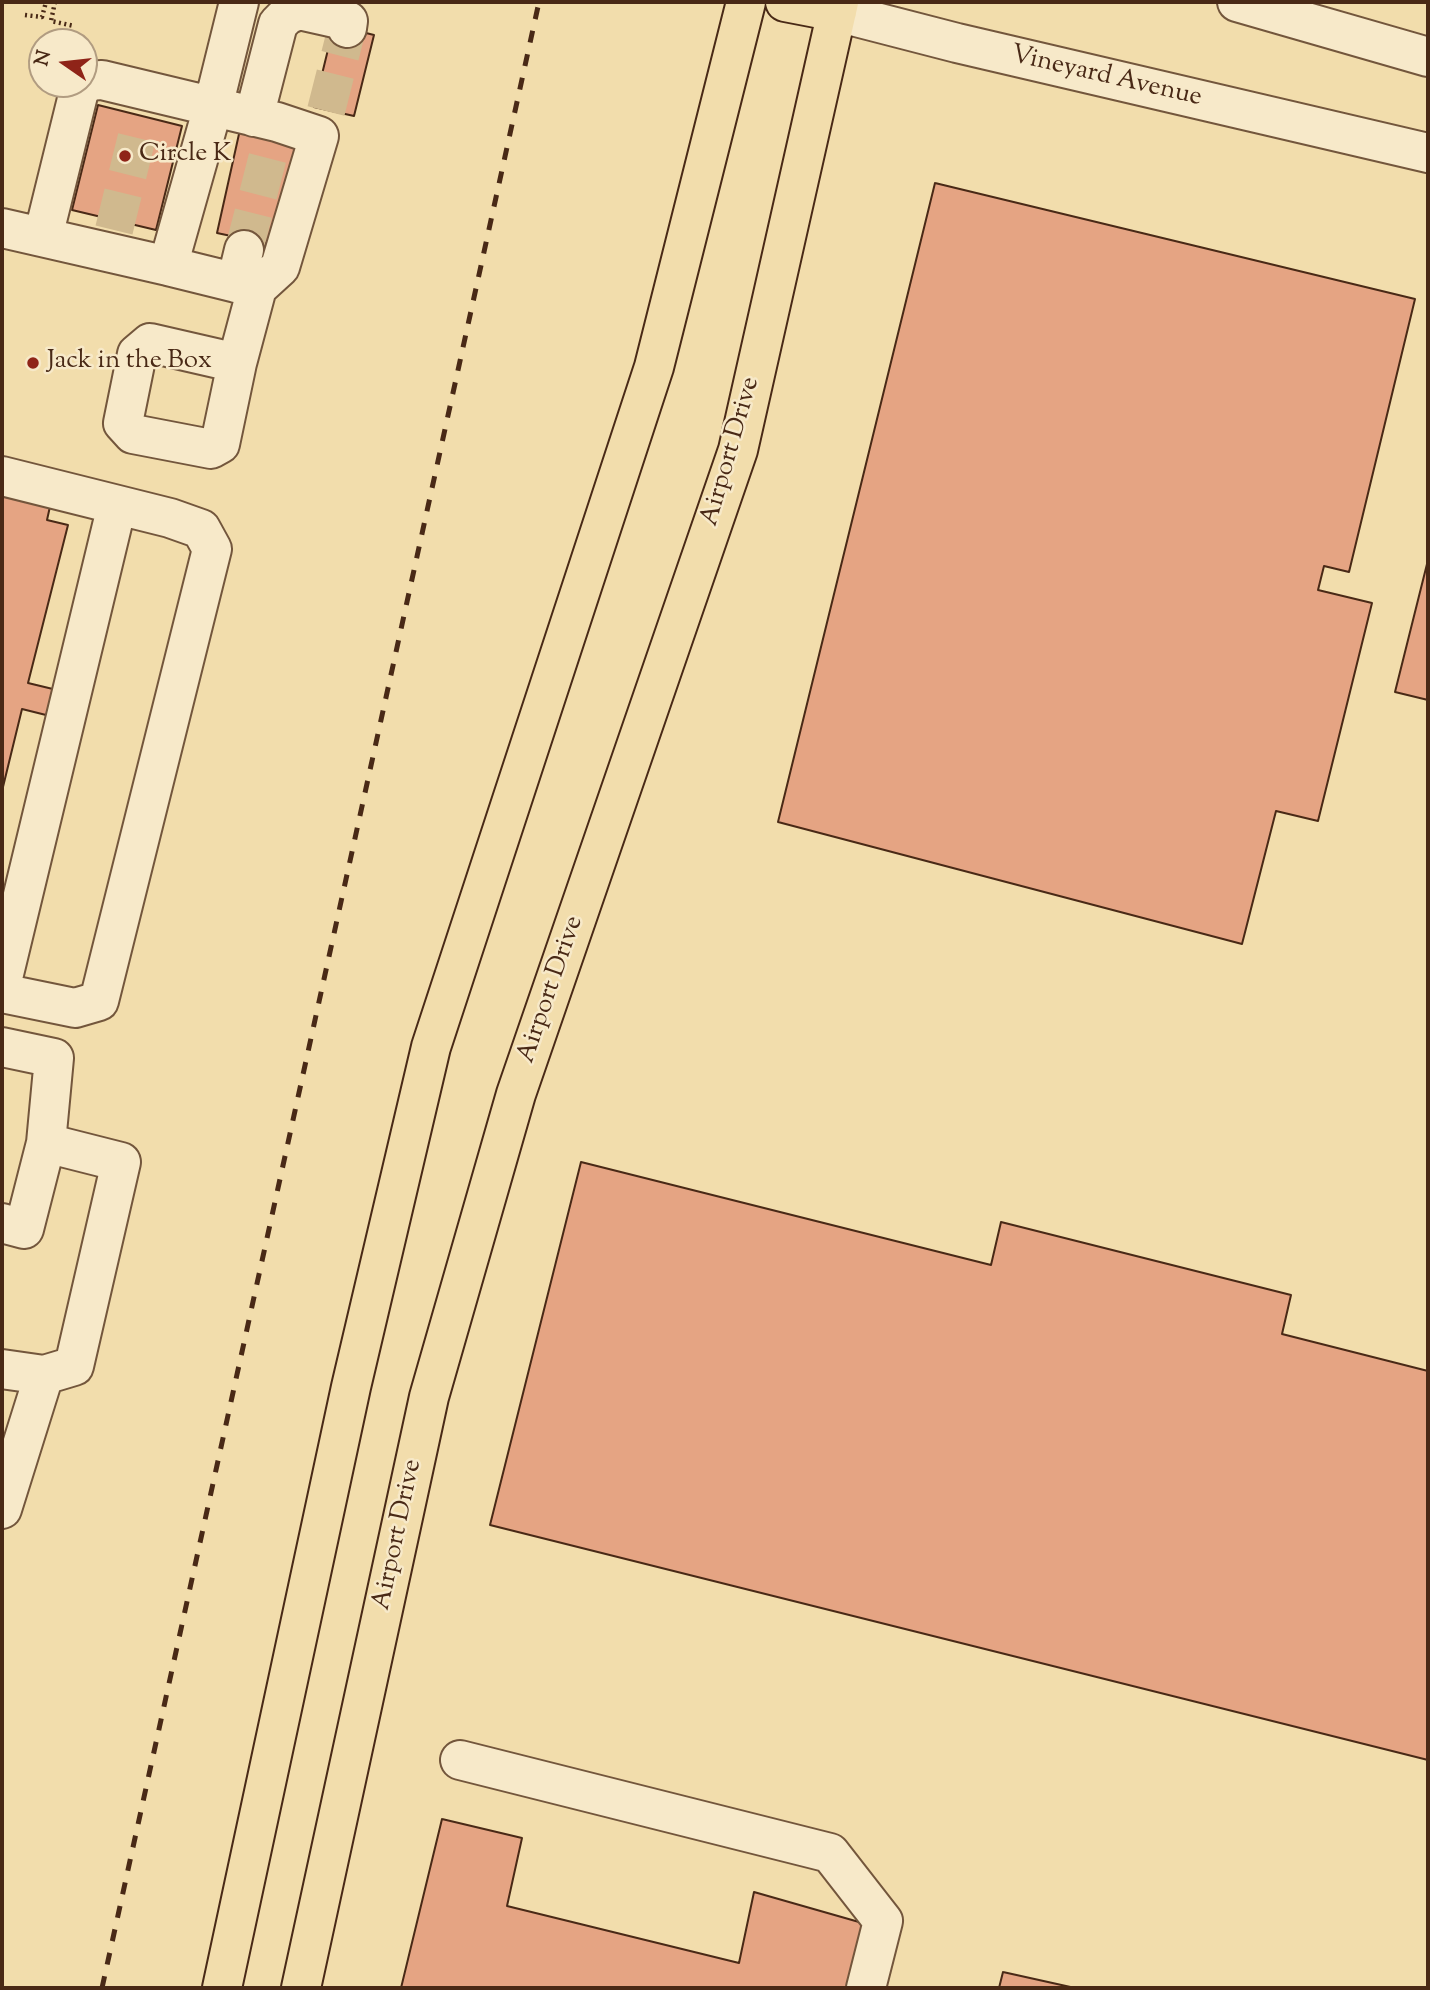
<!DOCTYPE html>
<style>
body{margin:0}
#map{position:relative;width:1430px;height:1990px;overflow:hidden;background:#f2ddac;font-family:"Sorts Mill Goudy",serif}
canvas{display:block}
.frame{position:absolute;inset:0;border:4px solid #492916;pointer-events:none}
.north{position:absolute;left:28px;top:28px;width:70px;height:70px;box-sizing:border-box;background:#f7e9c9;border:2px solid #b19c81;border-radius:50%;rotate:284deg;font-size:19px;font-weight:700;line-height:28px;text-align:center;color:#492916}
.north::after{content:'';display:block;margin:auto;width:24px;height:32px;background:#8f2418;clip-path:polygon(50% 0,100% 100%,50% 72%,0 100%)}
</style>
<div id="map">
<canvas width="1430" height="1990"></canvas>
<div class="frame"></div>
<div class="north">N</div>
</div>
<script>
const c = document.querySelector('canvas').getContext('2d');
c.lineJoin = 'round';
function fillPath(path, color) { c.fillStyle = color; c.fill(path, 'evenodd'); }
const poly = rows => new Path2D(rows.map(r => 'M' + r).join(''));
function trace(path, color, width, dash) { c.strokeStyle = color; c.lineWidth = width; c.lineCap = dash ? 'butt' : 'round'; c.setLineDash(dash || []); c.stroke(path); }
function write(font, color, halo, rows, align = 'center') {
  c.font = font + ' "Sorts Mill Goudy",serif'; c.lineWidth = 5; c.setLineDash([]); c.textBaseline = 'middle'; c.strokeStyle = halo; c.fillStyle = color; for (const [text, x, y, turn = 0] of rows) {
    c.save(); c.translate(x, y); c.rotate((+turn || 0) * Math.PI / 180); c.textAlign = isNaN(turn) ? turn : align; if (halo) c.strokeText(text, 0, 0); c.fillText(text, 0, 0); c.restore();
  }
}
const building = poly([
 [334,25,374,35,354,116,314,107,334,25],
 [98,105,182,126,156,230,72,210,98,105],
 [241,125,307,140,283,247,217,233,241,125],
 [935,183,1415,299,1349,572,1324,566,1318,590,1372,603,1318,821,1276,811,1242,944,778,822,935,183],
 [2,489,51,502,47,520,68,525,28,683,57,690,50,716,22,709,2,791,2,489],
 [1428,560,1428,700,1395,692,1428,560],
 [581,1162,991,1265,1001,1222,1291,1295,1282,1334,1428,1371,1428,1760,490,1525,581,1162],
 [442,1819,522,1838,507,1906,739,1963,754,1892,866,1924,849,1988,401,1988,442,1819],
 [1003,1972,1075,1988,999,1988,1003,1972]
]);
const minorTunnel = poly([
 [326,111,347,28],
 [114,230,140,124],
 [244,250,271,144]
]);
const path = poly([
 [55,2,51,21,74,26],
 [25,15,42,17,46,2]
]);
const minor = poly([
 [1237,2,1428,57],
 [837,12,957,43,1428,153],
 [254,117,278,24,287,15,299,10,348,21,347,28],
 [2,228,168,266,213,107,239,2],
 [43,237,79,91,88,81,102,80,277,122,319,136,280,267,257,288],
 [168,266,257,288,237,363,220,444,211,449,133,434,123,423,137,354,150,343,237,363],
 [236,283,244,250],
 [2,476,170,518,201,529,212,549,99,1001,75,1008,2,993],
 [2,982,117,505],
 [2,1047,54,1058,46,1143],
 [2,1223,24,1229,46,1143,121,1162,74,1366,44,1375],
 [2,1369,44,1375,2,1509],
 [460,1760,830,1853,883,1921,866,1988]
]);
const major = poly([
 [785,2,837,12],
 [222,1988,351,1387,431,1047,654,367,746,2],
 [301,1988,429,1397,516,1094,738,450,839,2]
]);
const rail = poly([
 [102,1988,539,2]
]);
const markers = [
 [125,156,7,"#8f2418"],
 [33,363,7,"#8f2418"]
];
const streetNames = [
 ["Vineyard Avenue",1106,78,13],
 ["Airport Drive",732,452,-74],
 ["Airport Drive",552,990,-71],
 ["Airport Drive",399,1535,-78]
];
const poiNames = [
 ["Circle K",139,156],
 ["Jack in the Box",47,363]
];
fillPath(building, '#e5a483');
trace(building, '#492916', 2);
trace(minorTunnel, '#d0b98e', 38, [38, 19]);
trace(minor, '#73563c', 42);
trace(major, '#492916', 42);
trace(path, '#492916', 4.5, [2, 3.5]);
trace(minor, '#f7e9c9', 38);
trace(major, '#f2ddac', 38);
trace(rail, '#492916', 5, [12, 12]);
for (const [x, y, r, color] of markers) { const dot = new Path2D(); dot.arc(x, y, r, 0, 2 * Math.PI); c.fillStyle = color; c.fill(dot); trace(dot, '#f7e9c9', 2.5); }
write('26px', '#492916', '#f7e9c9', streetNames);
write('26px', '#492916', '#f7e9c9', poiNames, 'left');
</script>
